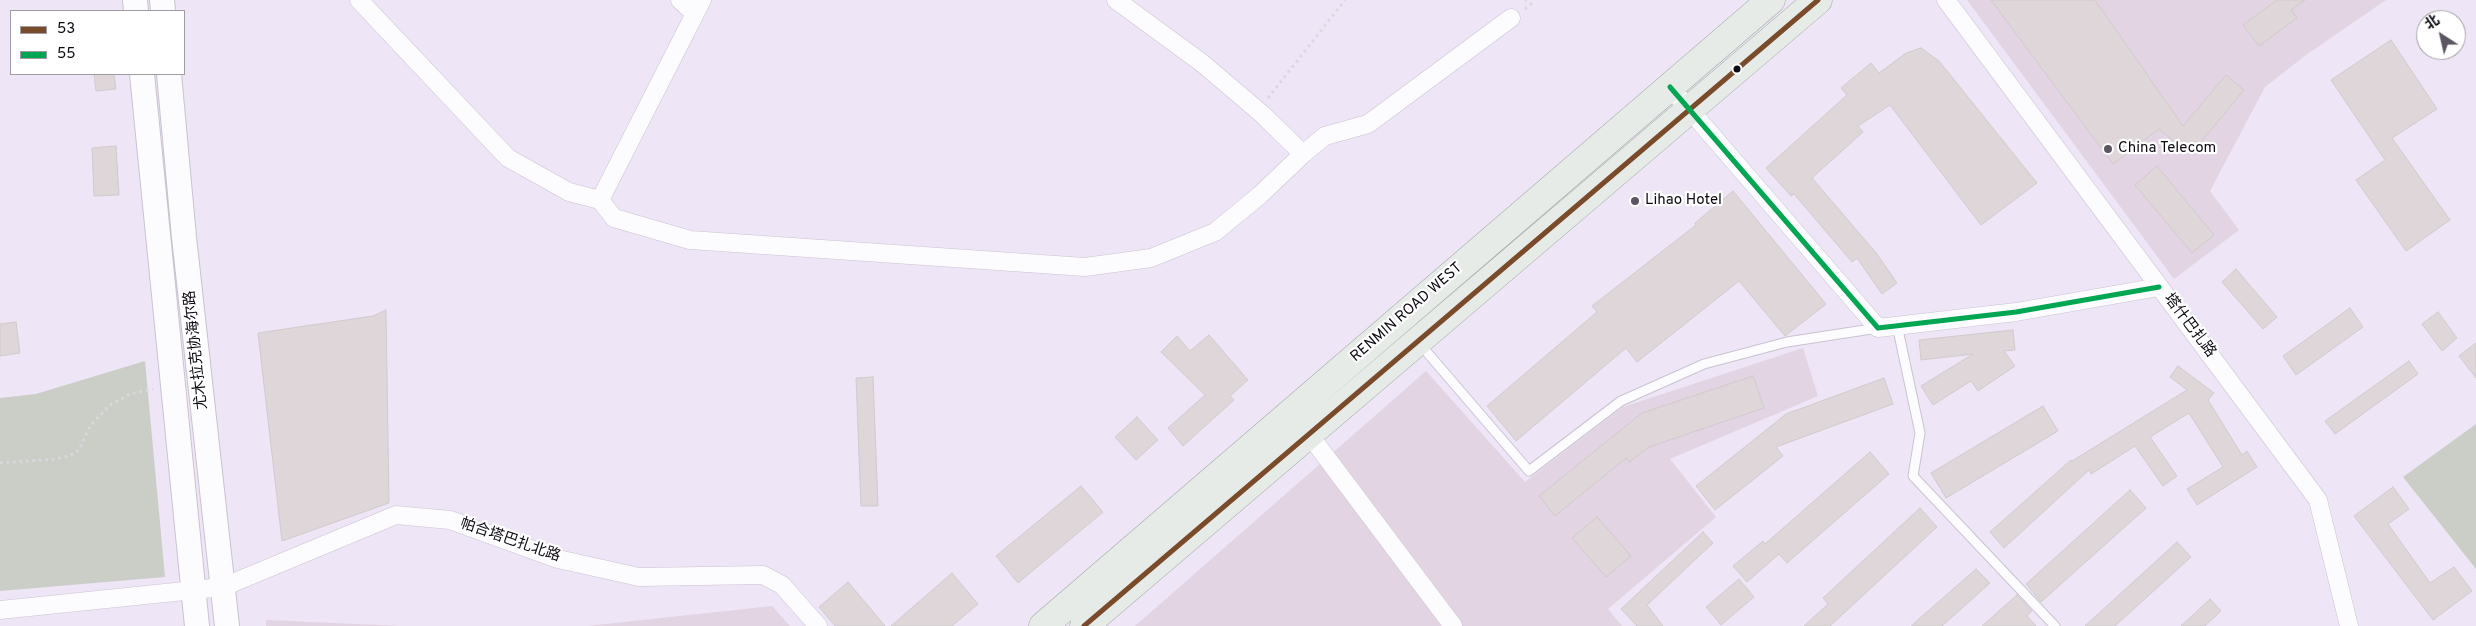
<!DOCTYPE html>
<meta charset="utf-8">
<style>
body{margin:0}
#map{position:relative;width:2476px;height:626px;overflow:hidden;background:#eee5f6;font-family:Overpass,"Noto Sans SC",sans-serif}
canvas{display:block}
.legend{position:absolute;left:10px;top:10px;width:175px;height:65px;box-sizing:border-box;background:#fff;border:1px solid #9f9da1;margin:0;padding:6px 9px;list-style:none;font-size:15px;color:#0e0913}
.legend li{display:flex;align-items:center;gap:10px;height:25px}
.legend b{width:25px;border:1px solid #9f9da1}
.north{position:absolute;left:2416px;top:10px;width:50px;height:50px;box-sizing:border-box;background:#fff;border:1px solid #9f9da1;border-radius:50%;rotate:325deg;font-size:14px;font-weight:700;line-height:20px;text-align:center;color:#0e0913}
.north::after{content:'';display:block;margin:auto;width:18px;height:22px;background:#5c5662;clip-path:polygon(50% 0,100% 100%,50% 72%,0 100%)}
</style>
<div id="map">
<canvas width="2476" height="626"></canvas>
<ul class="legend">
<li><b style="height:6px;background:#7a4b2a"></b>53</li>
<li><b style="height:6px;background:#00a651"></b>55</li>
</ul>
<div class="north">北</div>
</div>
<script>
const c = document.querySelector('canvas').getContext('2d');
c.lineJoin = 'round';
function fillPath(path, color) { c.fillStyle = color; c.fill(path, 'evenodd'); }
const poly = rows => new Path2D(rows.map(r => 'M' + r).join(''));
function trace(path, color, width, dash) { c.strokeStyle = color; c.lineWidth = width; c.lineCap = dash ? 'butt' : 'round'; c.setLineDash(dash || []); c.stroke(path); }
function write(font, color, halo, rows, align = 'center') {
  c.font = font + ' Overpass,"Noto Sans SC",sans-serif'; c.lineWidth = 4.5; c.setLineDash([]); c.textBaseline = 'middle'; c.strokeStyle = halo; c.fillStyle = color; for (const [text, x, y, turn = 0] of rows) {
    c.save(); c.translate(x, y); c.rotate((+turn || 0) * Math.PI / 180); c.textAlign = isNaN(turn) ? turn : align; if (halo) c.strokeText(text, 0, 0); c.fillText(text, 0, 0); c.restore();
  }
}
const commercial = poly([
 [1967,0,2386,0,2306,55,2265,87,2210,191,2239,230,2174,279],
 [1803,348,1818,396,1670,459,1716,517,1608,609,1622,626,1135,626,1426,371,1525,482,1623,407],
 [772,606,790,626,587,626],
 [266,620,402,626,266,626]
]);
const green = poly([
 [145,361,165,577,0,591,0,398,36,394],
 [2476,424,2476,569,2403,477]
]);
const building = poly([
 [1991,0,2095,0,2183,126,2226,75,2244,90,2190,155,2159,129,2113,164,1991,0],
 [2277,0,2305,0,2291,10,2297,18,2259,46,2243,25,2277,0],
 [2391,40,2437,109,2392,138,2450,220,2406,251,2356,180,2385,160,2331,80,2391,40],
 [1921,48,1939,61,2037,183,1981,225,1890,105,1858,126,1863,132,1812,178,1877,254,1897,283,1882,294,1857,258,1852,262,1794,194,1791,196,1766,168,1847,95,1841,88,1871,63,1879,73,1906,53,1921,48],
 [94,74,114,74,116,89,96,91,94,74],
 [116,146,119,195,94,196,92,148,116,146],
 [2157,166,2214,235,2192,253,2135,185,2157,166],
 [1733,191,1826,304,1785,336,1739,281,1637,362,1626,348,1516,441,1487,406,1597,312,1592,306,1696,225,1695,223,1733,191],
 [2236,269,2277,317,2263,329,2222,282,2236,269],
 [2350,308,2363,327,2296,375,2283,356,2350,308],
 [386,310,389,503,282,541,258,333,373,316,386,310],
 [2438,312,2457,338,2442,351,2422,324,2438,312],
 [16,322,20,353,0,356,0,324,16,322],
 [2013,330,2015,350,2004,351,2015,366,1978,391,1971,381,1933,405,1921,386,1973,354,1921,360,1919,340,2013,330],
 [1209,335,1248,380,1230,396,1234,400,1183,446,1168,428,1205,395,1161,352,1177,336,1190,351,1209,335],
 [2476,343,2476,378,2459,356,2476,343],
 [2409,361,2418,374,2335,434,2325,421,2409,361],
 [2178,366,2214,393,2208,400,2242,455,2247,451,2257,467,2197,505,2187,489,2223,467,2189,413,2150,437,2177,476,2163,486,2135,446,2091,474,2089,470,2004,548,1990,532,2071,460,2072,461,2187,390,2170,377,2178,366],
 [1753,376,1764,408,1649,447,1629,462,1626,458,1555,516,1539,496,1642,413,1753,376],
 [873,377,878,506,861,506,856,378,873,377],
 [1884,378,1893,404,1776,447,1783,456,1715,510,1696,486,1786,414,1884,378],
 [2043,406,2058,431,1946,498,1931,473,2043,406],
 [1137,417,1158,440,1136,460,1115,437,1137,417],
 [1870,452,1889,474,1787,563,1779,554,1747,582,1733,566,1763,541,1765,544,1870,452],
 [1081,486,1103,512,1018,583,996,556,1081,486],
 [2393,487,2409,509,2388,524,2430,583,2454,567,2472,591,2433,620,2354,516,2393,487],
 [2130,490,2146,508,2041,602,2026,584,2130,490],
 [1920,508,1937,527,1830,626,1804,626,1828,604,1823,598,1920,508],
 [1597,517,1631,556,1606,577,1572,538,1597,517],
 [1703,532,1713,543,1647,605,1663,626,1637,626,1621,609,1703,532],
 [2177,542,2191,557,2115,626,2085,626,2177,542],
 [1976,569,1990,583,1942,626,1911,626,1976,569],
 [952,573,978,604,952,626,891,626,952,573],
 [1739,579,1754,597,1721,625,1706,607,1739,579],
 [848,582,885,626,835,626,819,607,848,582],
 [2017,595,2032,611,2027,616,2036,626,1982,626,2017,595],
 [2210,599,2221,611,2205,626,2181,626,2210,599]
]);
const path = poly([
 [1525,9,1531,4,1525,0],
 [1268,98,1345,0],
 [0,463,57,459,71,455,79,450,90,426,110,405,130,394,153,389]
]);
const lane = poly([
 [1897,325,1920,433,1913,476,2055,626],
 [1419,343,1529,471,1621,401,1704,364,1787,342,1878,328]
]);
const street = poly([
 [359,0,508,158,569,192,600,200,614,218,690,240,1085,267,1151,258,1215,232,1260,195,1303,154,1325,136,1368,124,1511,18],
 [680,0,695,14],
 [1116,0,1202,63,1262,114,1303,154],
 [1946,0,2318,500,2349,626],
 [1670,87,1878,328,2016,312,2159,287],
 [600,200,702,0],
 [1308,433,1453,626],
 [0,610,223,587,396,515,450,520,558,559,639,577,763,575,782,585,818,626]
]);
const secondary = poly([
 [135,0,136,11],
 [162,0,163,11],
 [142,74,197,626],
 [169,74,184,237,227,626]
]);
const primary = poly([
 [1043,626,1771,0],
 [1084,626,1818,0]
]);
const bus1 = poly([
 [1084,626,1818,0]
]);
const bus2 = poly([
 [1670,87,1878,328,2016,312,2159,287]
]);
const markers = [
 [1737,69,4.5,"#0e0913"],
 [2108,149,5,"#5c5662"],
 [1635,201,5,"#5c5662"]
];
const poiNames = [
 ["China Telecom",2118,149],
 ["Lihao Hotel",1645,201]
];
const streetNames = [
 ["RENMIN ROAD WEST",1407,313,-41],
 ["塔什巴扎路",2189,326,53],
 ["尤木拉克协海尔路",197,350,-96],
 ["帕合塔巴扎北路",510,541,19]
];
fillPath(commercial, '#e2d4e3');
fillPath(green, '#cacec7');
fillPath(building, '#ded6d8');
trace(building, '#d1cacc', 1);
trace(lane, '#cac3d0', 11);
trace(street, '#cac3d0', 19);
trace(secondary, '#cac3d0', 26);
trace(primary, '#a2a9a4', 29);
trace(path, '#dad8dd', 3, [2.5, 4]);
trace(lane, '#fcfbfe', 9);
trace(street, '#fcfbfe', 18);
trace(secondary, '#fcfbfe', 24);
trace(primary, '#e6ebe7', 28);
trace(bus1, '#7a4b2a', 5);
trace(bus2, '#00a651', 5);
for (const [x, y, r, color] of markers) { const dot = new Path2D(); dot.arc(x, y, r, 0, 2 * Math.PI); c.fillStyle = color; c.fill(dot); trace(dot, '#fff', 2); }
write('15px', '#0e0913', '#fff', poiNames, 'left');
write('15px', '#0e0913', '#fff', streetNames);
</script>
